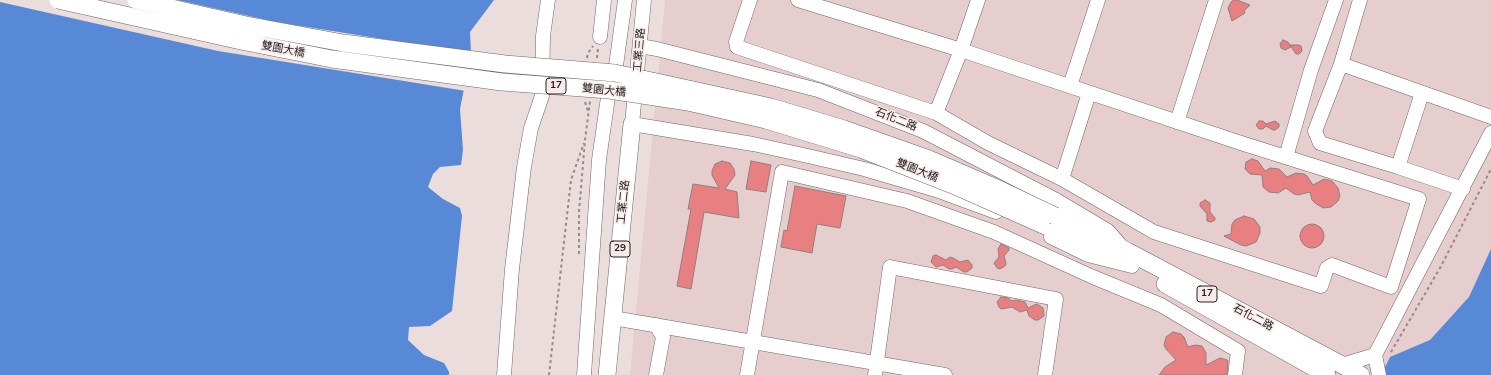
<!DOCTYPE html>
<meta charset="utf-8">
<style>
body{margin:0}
canvas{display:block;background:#ecdddd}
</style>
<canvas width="1491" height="375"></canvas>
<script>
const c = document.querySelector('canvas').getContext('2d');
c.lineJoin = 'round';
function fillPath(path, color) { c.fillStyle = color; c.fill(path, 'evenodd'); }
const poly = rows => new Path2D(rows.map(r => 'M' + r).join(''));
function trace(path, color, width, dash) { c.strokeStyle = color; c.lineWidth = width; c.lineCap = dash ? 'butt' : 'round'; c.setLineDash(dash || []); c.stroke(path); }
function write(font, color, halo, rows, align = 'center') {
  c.font = font + ' "Nunito Sans","Noto Sans TC",sans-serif'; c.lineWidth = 3; c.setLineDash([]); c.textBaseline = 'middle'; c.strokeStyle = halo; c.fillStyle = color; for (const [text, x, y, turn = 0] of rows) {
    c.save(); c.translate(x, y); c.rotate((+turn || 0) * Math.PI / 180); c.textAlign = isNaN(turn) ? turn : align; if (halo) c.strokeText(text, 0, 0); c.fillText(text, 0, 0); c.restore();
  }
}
const built = poly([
 [665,0,1491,0,1491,375,630,375]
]);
const water = poly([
 [0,0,494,0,470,32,471,54,460,109,463,150,461,165,440,167,433,174,428,187,443,199,460,208,462,216,452,311,430,326,409,327,408,340,424,355,444,363,449,372,449,375,0,375],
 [1491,249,1491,375,1381,375,1390,357,1430,340,1469,297]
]);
const pier = poly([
 [0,0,177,0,276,22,439,48,473,51,473,54,466,91,218,51,0,2]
]);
const building = poly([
 [1234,0,1237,0,1250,5,1244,11,1245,13,1232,21,1228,8,1231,2,1234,0],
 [1283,40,1288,42,1291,47,1285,50,1281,48,1280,44,1283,40],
 [1290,45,1299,45,1301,46,1302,51,1299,54,1296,54,1290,45],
 [1259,121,1263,121,1266,124,1275,121,1279,124,1279,127,1275,130,1273,130,1266,126,1263,129,1259,129,1256,125,1259,121],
 [1252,159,1258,161,1265,171,1270,168,1279,169,1287,177,1296,173,1304,174,1307,176,1313,185,1324,179,1332,181,1338,188,1340,196,1338,201,1331,207,1323,208,1315,203,1312,200,1310,192,1298,195,1294,194,1286,188,1278,193,1269,192,1263,187,1262,175,1250,174,1245,169,1246,162,1252,159],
 [722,161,730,163,734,169,735,175,725,189,737,192,739,218,704,212,691,289,677,286,691,209,688,209,693,184,719,188,712,175,712,171,715,164,722,161],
 [751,161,771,165,766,192,746,189,751,161],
 [795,186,846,196,840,228,817,224,812,253,781,247,784,230,787,231,795,186],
 [1205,200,1210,203,1210,212,1215,218,1215,220,1211,222,1207,221,1207,214,1200,206,1200,203,1205,200],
 [1244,216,1254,219,1260,227,1260,233,1256,242,1246,246,1241,245,1224,236,1231,234,1232,224,1235,220,1244,216],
 '1300 236a12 12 0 1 1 24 0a12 12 0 1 1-24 0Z',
 [1001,244,1009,248,1009,250,1004,256,1006,264,1005,266,1000,269,997,268,994,263,999,257,998,249,1001,244],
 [936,255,946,260,950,257,953,258,960,262,968,260,972,265,972,268,967,272,964,272,956,267,952,269,949,269,943,265,936,267,931,262,933,256,936,255],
 [1001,297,1008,298,1012,301,1016,300,1025,302,1028,308,1034,305,1037,304,1043,308,1044,316,1038,320,1035,320,1029,316,1027,310,1020,312,1012,307,1001,309,999,307,997,302,1001,297],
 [1173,332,1181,334,1184,337,1188,347,1195,345,1202,346,1206,353,1206,365,1220,358,1227,360,1228,361,1227,375,1159,375,1165,367,1176,360,1166,349,1164,345,1166,337,1173,332]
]);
const path = poly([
 [587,58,588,53,593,46],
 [597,58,598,48],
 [585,102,588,111],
 [579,254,579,212,585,140,590,101],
 [1391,352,1440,268,1491,169],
 [549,375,571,180,584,143]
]);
const minor = poly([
 [644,0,632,124,753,144,808,156,864,169,936,190,996,212],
 [750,0,736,42,737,47,936,113,988,143,1062,179,1154,232,1321,286,1327,268,1332,265,1391,287,1419,199,1244,144,961,50,798,0],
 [1360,0,1341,64,1315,131,1320,143,1398,167,1463,189],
 [600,37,604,0],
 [640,46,657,49,818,90,923,131,1056,200,1108,231,1122,247],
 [1341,64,1491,117],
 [615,73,625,0],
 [1070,86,1098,0],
 [936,113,961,50,978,0],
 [1177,122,1216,0],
 [1286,157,1311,70,1336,0],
 [1398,167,1422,93],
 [1062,179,1089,93],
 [1051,237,1088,255,1132,266],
 [613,318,945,375],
 [656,325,663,337,656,375],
 [1375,355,1491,133],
 [1342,365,1375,355,1379,375],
 [504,375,512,269,524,167,531,128,542,96,543,36,548,0],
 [584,375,599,160,609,90],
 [747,375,782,172,907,201,994,232,1093,277,1161,305,1238,351,1235,375],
 [875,375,890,267,1056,299,1045,375]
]);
const major = poly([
 [1055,216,1127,251,1361,375],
 [1041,224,1108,254],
 [1165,284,1327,375],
 [607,375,632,124]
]);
const majorBridge = poly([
 [58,0,241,41,332,59,502,82,609,90,688,102,766,120,861,149,953,185,1041,224],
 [136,0,246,25,343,43,505,64,615,73,771,107,844,129,929,159,994,187,1055,216]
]);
const shields = [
 [556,86,20],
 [620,249,20],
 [1207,294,20]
];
const shieldNames = [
 ["17",556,86],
 ["29",620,249],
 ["17",1207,294]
];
const streetNames = [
 ["雙園大橋",283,50,11],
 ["工業三路",640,50,-85],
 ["雙園大橋",604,91,6],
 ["石化二路",896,120,22],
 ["雙園大橋",917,171,22],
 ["工業二路",624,202,-84],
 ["石化二路",1253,318,28]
];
fillPath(built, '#e5cecd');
fillPath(water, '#5789d6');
fillPath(pier, '#ecdddd');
fillPath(building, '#e88081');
trace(building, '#8e8180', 1);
trace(minor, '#736666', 15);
trace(major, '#736666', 18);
trace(path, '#948a8a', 2, [3, 3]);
trace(minor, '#fff', 14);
trace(major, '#fff', 17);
trace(majorBridge, '#736666', 18, []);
trace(majorBridge, '#fff', 17);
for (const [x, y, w] of shields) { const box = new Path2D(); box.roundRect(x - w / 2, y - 8, w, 16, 3); c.fillStyle = '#f9eaea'; c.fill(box); trace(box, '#252020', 1); }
write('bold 10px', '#252020', null, shieldNames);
write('11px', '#252020', '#f9eaea', streetNames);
</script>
